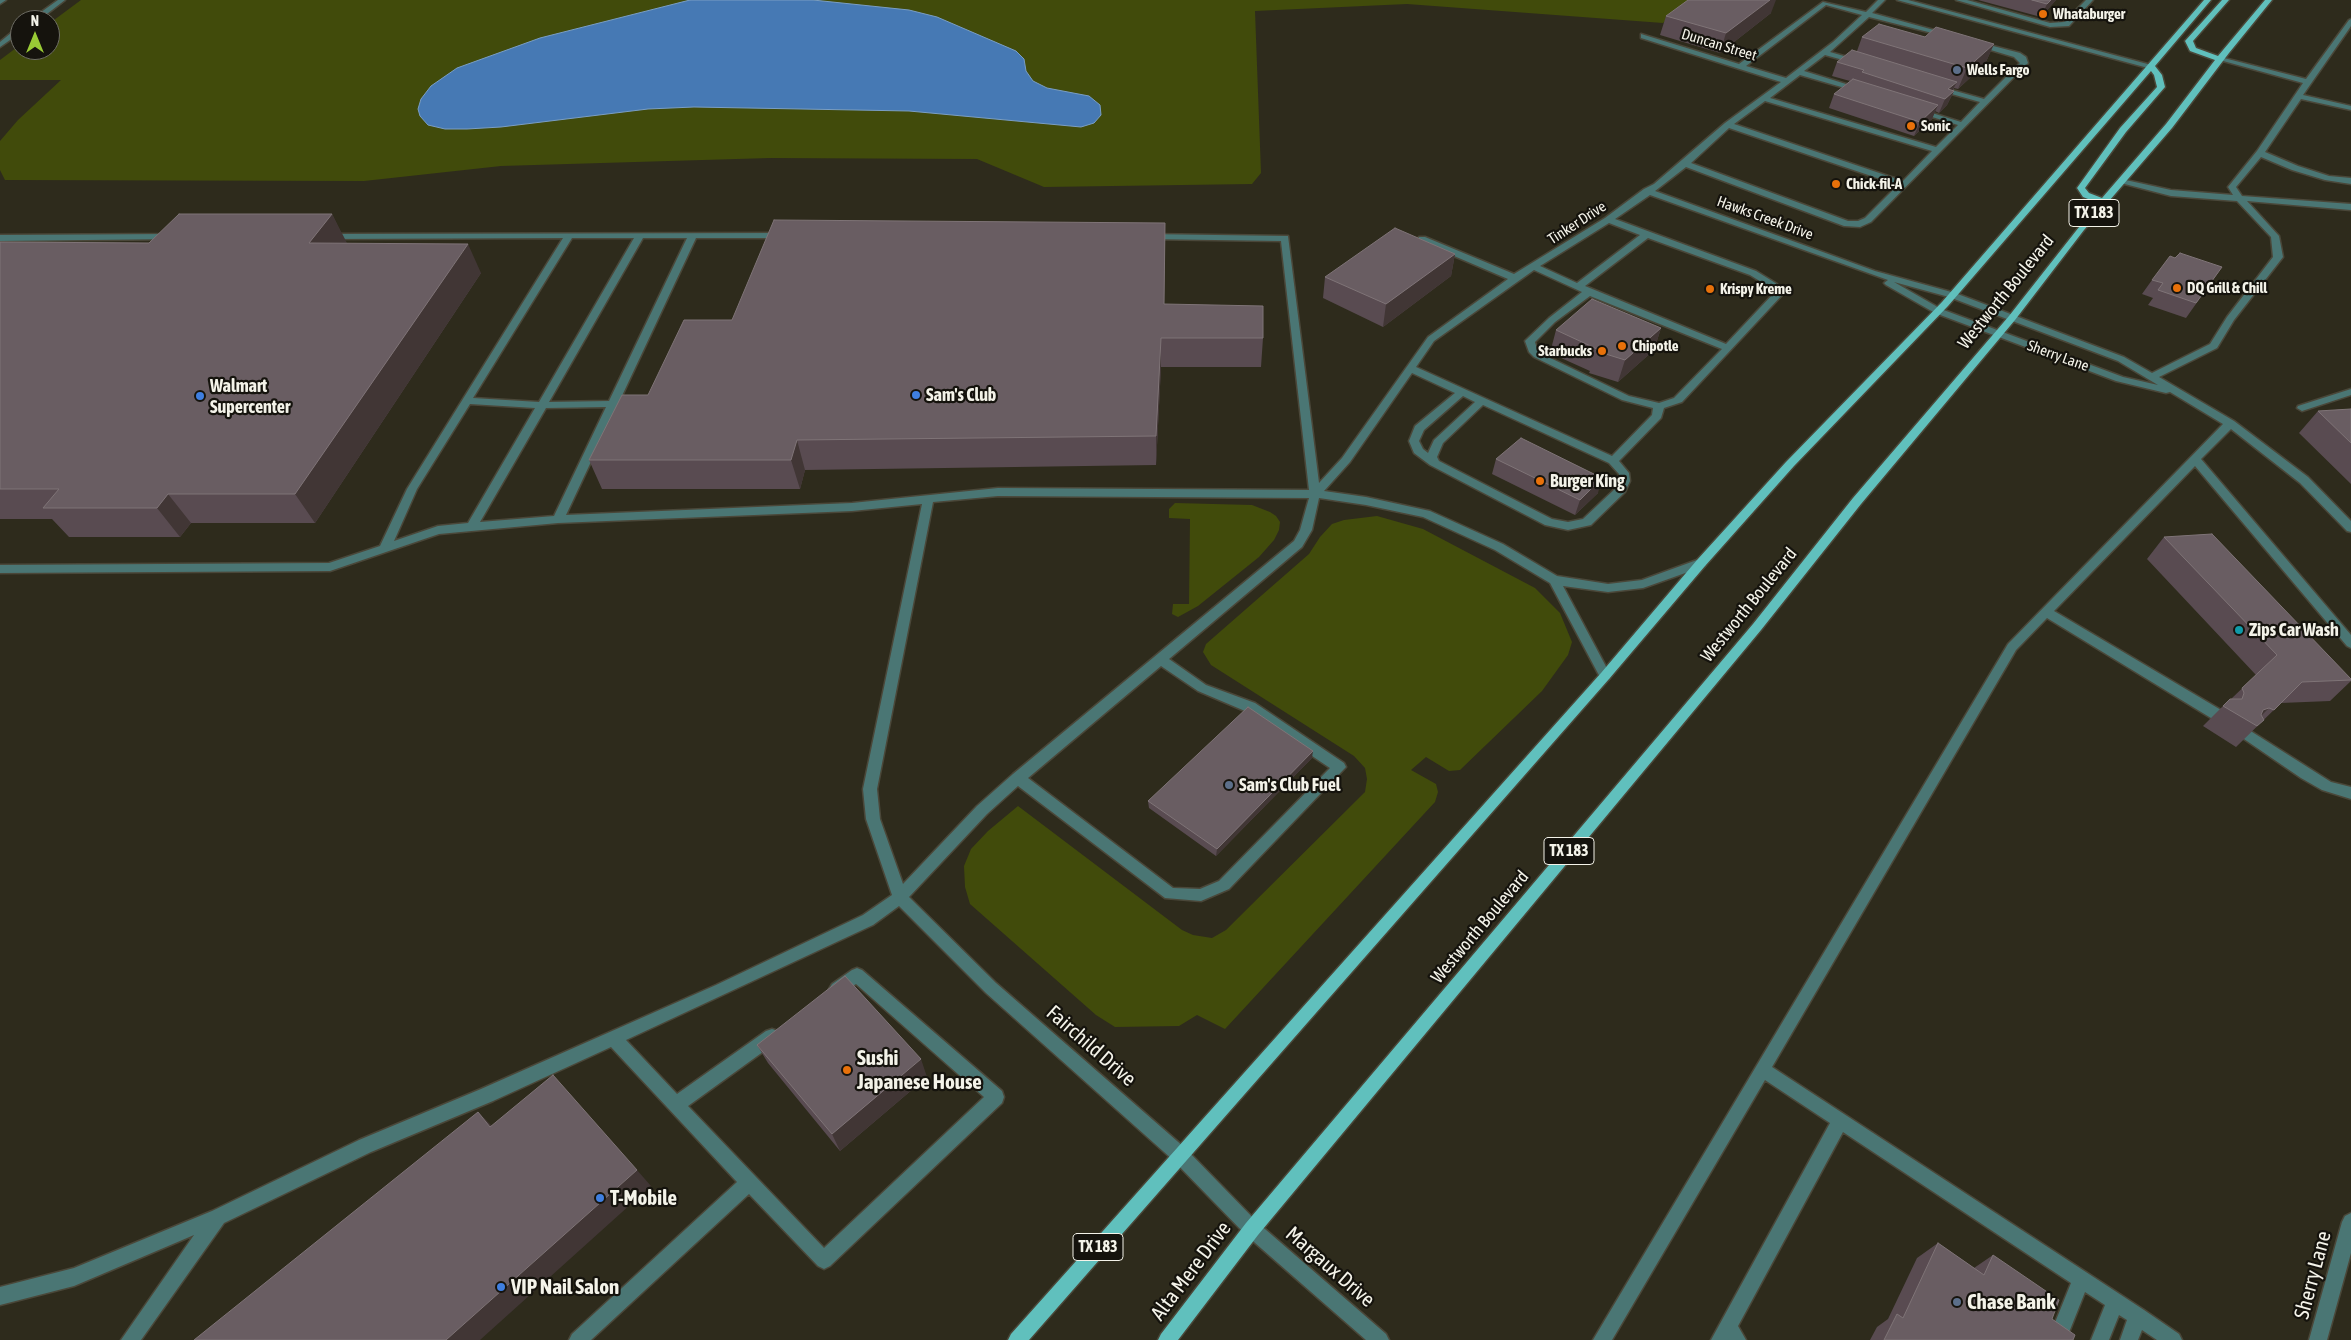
<!DOCTYPE html>
<style>
body{margin:0}
#map{position:relative;width:2351px;height:1340px;overflow:hidden;background:#2e2b1c;font-family:"Asap Condensed",sans-serif}
canvas{display:block}
.north{position:absolute;left:10px;top:10px;width:50px;height:50px;box-sizing:border-box;background:#15130d;border:1px solid #6e6d65;border-radius:50%;rotate:0deg;font-size:14px;font-weight:700;line-height:20px;text-align:center;color:#f4f3e9}
.north::after{content:'';display:block;margin:auto;width:18px;height:22px;background:#99cb35;clip-path:polygon(50% 0,100% 100%,50% 72%,0 100%)}
</style>
<div id="map">
<canvas width="2351" height="1340"></canvas>
<div class="north">N</div>
</div>
<script>
const c = document.querySelector('canvas').getContext('2d');
c.lineJoin = 'round';
function fillPath(path, color) { c.fillStyle = color; c.fill(path, 'evenodd'); }
const poly = rows => new Path2D(rows.map(r => 'M' + r).join(''));
function trace(path, color, width, dash) { c.strokeStyle = color; c.lineWidth = width; c.lineCap = dash ? 'butt' : 'round'; c.setLineDash(dash || []); c.stroke(path); }
function write(font, color, halo, rows, align = 'center') {
  c.font = font + ' "Asap Condensed",sans-serif'; c.lineWidth = 4.5; c.setLineDash([]); c.textBaseline = 'middle'; c.strokeStyle = halo; c.fillStyle = color; for (const [text, x, y, turn = 0] of rows) {
    c.save(); c.translate(x, y); c.rotate((+turn || 0) * Math.PI / 180); c.textAlign = isNaN(turn) ? turn : align; if (halo) c.strokeText(text, 0, 0); c.fillText(text, 0, 0); c.restore();
  }
}
const green = poly([
 [81,0,1689,0,1663,23,1407,4,1255,11,1261,173,1252,184,1044,187,977,159,770,158,501,166,364,181,5,180,0,170,0,141,18,120,61,80,0,80,0,60,20,45,20,50,50,50,50,23],
 [1175,503,1252,505,1270,512,1276,516,1280,522,1279,530,1274,540,1259,557,1198,606,1178,617,1172,614,1173,604,1189,604,1190,519,1169,518,1169,509],
 [1377,516,1423,529,1535,588,1560,613,1572,642,1568,655,1542,691,1460,770,1449,771,1426,757,1411,770,1436,784,1438,792,1435,802,1225,1029,1197,1015,1179,1026,1115,1027,1096,1015,970,904,965,887,964,866,971,849,988,831,1018,806,1182,930,1193,935,1212,938,1226,930,1365,792,1367,779,1365,768,1354,756,1211,665,1203,652,1206,644,1309,554,1320,537,1332,524,1344,520]
]);
const water = poly([
 [690,0,813,0,909,10,937,17,1016,51,1024,59,1026,71,1033,81,1047,88,1089,96,1100,105,1101,115,1094,123,1081,127,909,111,694,107,648,109,501,127,467,129,445,129,428,125,420,116,418,109,421,99,431,86,457,68,540,38,690,0]
]);
const service = poly([
 [0,0,6,0,0,4,0,0],
 [1878,0,1885,0,1872,13,1952,35,1948,37,1869,17,1830,52,1861,61,1861,65,1825,55,1804,71,1862,89,1862,93,1800,75,1770,98,1936,147,1958,125,1916,112,1916,108,1961,122,1980,102,1934,89,1934,85,1984,99,2020,63,2014,57,1974,45,1974,41,2020,53,2026,57,2028,63,1871,222,1860,227,1844,226,1686,167,1655,191,1875,271,1955,293,2124,357,2152,373,2210,344,2227,317,2273,257,2271,237,2237,201,2171,196,2117,182,2121,179,2171,190,2233,195,2228,187,2257,151,2303,83,2216,59,2220,57,2306,79,2349,20,2351,19,2351,26,2303,95,2351,106,2351,110,2301,99,2265,152,2298,166,2329,176,2351,178,2351,184,2325,180,2292,170,2261,157,2236,187,2242,196,2351,204,2351,210,2247,201,2279,236,2283,257,2234,320,2217,348,2159,377,2234,421,2308,477,2351,521,2351,532,2347,531,2300,483,2231,429,2201,459,2351,635,2351,648,2347,646,2195,466,2054,611,2221,710,2222,714,2221,718,2211,718,2047,618,2016,650,1772,1067,2144,1310,2179,1334,2182,1340,2157,1340,2142,1330,2138,1340,2120,1340,2127,1320,2119,1315,2109,1340,2091,1340,2105,1305,2085,1292,2066,1340,2048,1340,2071,1283,1843,1132,1738,1326,1746,1340,1711,1340,1830,1123,1765,1080,1612,1340,1593,1340,2008,644,2223,424,2170,392,2166,393,2116,381,1935,313,1886,285,1884,283,1888,280,1650,195,1615,219,1756,271,1777,284,1784,293,1682,402,1664,408,1661,418,1619,461,1629,473,1630,481,1625,492,1591,525,1568,530,1545,525,1430,465,1414,453,1409,441,1415,426,1455,393,1412,373,1350,462,1324,491,1366,497,1430,511,1503,544,1557,576,1608,584,1642,580,1697,560,1705,560,1707,563,1705,566,1643,588,1608,592,1563,586,1611,676,1609,679,1601,679,1550,583,1495,550,1423,517,1366,505,1319,498,1312,530,1302,547,1169,659,1206,685,1255,703,1344,763,1346,767,1229,889,1201,901,1165,898,1018,786,987,814,909,897,996,983,1185,1148,1258,1223,1261,1229,1258,1235,1252,1238,1246,1235,1173,1160,986,993,899,906,873,925,626,1040,677,1094,766,1031,772,1029,778,1031,780,1036,778,1041,688,1106,824,1248,984,1097,856,984,837,996,832,994,829,989,832,984,852,970,857,968,862,970,1002,1091,1004,1097,1002,1103,830,1266,824,1269,818,1266,749,1194,591,1340,569,1340,572,1334,737,1182,611,1047,493,1101,371,1152,224,1223,141,1340,121,1340,194,1235,74,1286,0,1305,0,1287,74,1268,212,1211,359,1140,481,1089,716,985,863,915,892,895,866,819,863,789,922,504,852,511,558,523,439,534,330,571,0,573,0,565,329,563,380,546,407,489,563,238,327,239,323,236,324,234,788,233,789,235,785,238,696,238,566,515,852,503,998,488,1309,490,1281,241,1147,239,1143,236,1144,234,1288,236,1319,483,1342,458,1428,337,1508,279,1419,241,1419,237,1425,237,1514,274,1605,218,1644,189,1654,184,1725,123,1781,82,1641,38,1641,34,1739,64,1823,2,1866,12,1878,0],
 [1826,5,1862,15,1833,42,1786,78,1746,66,1826,5],
 [1765,101,1932,151,1903,181,1734,124,1765,101],
 [1729,128,1898,185,1865,218,1858,221,1848,221,1691,163,1729,128],
 [1609,223,1640,235,1577,283,1540,266,1609,223],
 [572,238,634,238,539,402,473,398,572,238],
 [643,238,687,238,609,401,549,402,643,238],
 [1648,238,1750,275,1771,288,1774,293,1726,344,1585,286,1648,238],
 [1534,270,1582,292,1549,318,1527,339,1525,341,1529,352,1534,357,1622,400,1653,408,1652,415,1612,456,1416,367,1434,341,1534,270],
 [1894,282,1949,297,2118,361,2158,385,2123,377,1941,309,1894,282],
 [1590,296,1722,349,1674,398,1659,403,1629,396,1540,353,1537,349,1535,342,1555,322,1590,296],
 [1463,396,1475,402,1434,440,1428,453,1423,449,1419,441,1424,430,1463,396],
 [470,404,535,408,468,523,438,526,394,541,417,489,470,404],
 [1483,405,1609,463,1619,474,1620,481,1617,487,1583,519,1568,522,1552,519,1439,461,1437,457,1443,443,1483,405],
 [606,407,554,516,480,522,546,408,606,407],
 [998,496,1309,498,1300,530,1294,541,1013,774,977,806,903,884,880,819,877,789,933,502,998,496],
 [1161,666,1198,691,1245,711,1330,768,1219,881,1200,889,1173,888,1028,778,1161,666],
 [1897,0,1908,0,2155,66,2148,68,1897,0],
 [1956,0,1967,0,2050,23,2064,22,2086,0,2093,0,2069,26,2050,27,1956,0],
 [172,234,175,235,175,239,0,241,0,235,172,234],
 [2351,389,2351,395,2302,411,2297,408,2298,406,2351,389],
 [2249,730,2331,782,2351,787,2351,799,2322,790,2301,778,2244,739,2242,735,2244,731,2249,730]
]);
const minor = poly([
 [58,0,65,0,39,20,30,20,58,0],
 [17,28,20,28,20,33,0,47,0,42,17,28],
 [2351,1213,2351,1253,2327,1340,2309,1340,2342,1222,2345,1216,2351,1213],
 [1252,1220,1258,1223,1386,1334,1389,1340,1366,1340,1246,1235,1243,1229,1246,1223,1252,1220]
]);
const primary = poly([
 [2204,0,2211,0,2155,66,2162,75,2165,87,2126,132,2085,188,2089,193,2102,198,2166,124,2215,60,2190,51,2185,41,2222,0,2229,0,2193,41,2196,48,2218,56,2265,0,2272,0,2229,53,2172,128,2084,230,2015,320,1861,504,1761,630,1258,1235,1178,1340,1158,1340,1161,1334,1246,1223,1753,624,1853,498,2009,316,2098,203,2083,197,2077,188,2120,128,2157,87,2154,75,2151,71,1948,306,1794,466,1705,566,1609,679,1029,1340,1008,1340,1011,1334,1601,673,1697,560,1786,462,1942,302,2204,0]
]);
const wall = poly([
 [1978,0,2056,0,2041,17],
 [1771,13,1720,53,1660,35,1666,16],
 [1862,37,1925,37,1994,44,1985,64,1958,89,1954,88,1953,91,1954,91,1947,105,1939,113,1935,111,1932,119,1914,136,1829,108,1834,94,1850,81,1832,76,1837,62,1857,51],
 [332,214,346,243,481,273,315,523,191,523,180,537,69,537,52,519,0,519,0,242,149,243],
 [1165,223,1164,304,1263,338,1261,367,1161,367,1156,465,805,470,800,489,602,489,589,460,648,395],
 [1455,254,1451,276,1383,327,1323,298,1325,277],
 [2175,258,2222,267,2186,318,2148,305,2153,298,2142,294,2152,280],
 [1661,328,1654,350,1618,382,1589,373,1590,371,1550,353,1556,330],
 [2351,409,2351,484,2299,433,2318,411],
 [1496,459,1598,493,1575,515,1492,474],
 [2164,537,2351,679,2351,681,2330,701,2281,703,2236,747,2203,726,2223,706,2231,699,2256,675,2147,559],
 [1312,758,1216,856,1149,808,1148,801],
 [757,1045,927,1077,840,1151,768,1063],
 [1938,1243,1974,1268,1993,1255,2052,1319,2073,1340,1870,1340,1877,1327,1888,1319,1917,1258]
]);
const shadedWall = poly([
 [1770,0,1776,0,1771,13,1720,53,1726,33],
 [2051,0,2056,0,2041,17,2047,4],
 [1994,44,1985,64,1958,89,1967,68],
 [1957,82,1951,93,1954,91,1947,105,1939,113,1945,99,1948,89],
 [1938,105,1932,119,1914,136,1920,122],
 [332,214,347,243,325,271,309,243],
 [468,244,481,273,315,523,295,494],
 [1455,254,1451,276,1383,327,1386,304],
 [1661,328,1654,350,1618,382,1625,360],
 [1161,338,1161,367,1156,465,1156,436],
 [797,440,805,470,800,489,791,460],
 [1602,478,1598,493,1575,515,1580,500],
 [168,494,191,523,180,537,157,508],
 [2269,708,2253,724,2263,710],
 [1313,751,1312,758,1216,856,1217,849],
 [921,1059,927,1077,840,1151,832,1134],
 [478,1112,495,1129,490,1127],
 [637,1170,651,1186,480,1340,446,1340]
]);
const building = poly([
 [1688,0,1770,0,1726,33,1666,16,1688,0],
 [2032,0,2051,0,2047,4,2032,0],
 [1879,24,1925,37,1936,27,1994,44,1967,68,1862,37,1879,24],
 [1852,50,1957,82,1948,89,1954,91,1945,99,1862,72,1864,70,1837,62,1852,50],
 [1853,79,1938,105,1920,122,1834,94,1853,79],
 [179,214,332,214,309,243,468,244,295,494,168,494,157,508,43,508,59,489,0,489,0,242,149,243,179,214],
 [774,220,1165,223,1164,304,1263,306,1263,338,1161,338,1156,436,797,440,791,460,589,460,622,395,648,395,684,320,732,320,774,220],
 [1395,228,1455,254,1386,304,1325,277,1395,228],
 [2180,253,2222,267,2196,303,2158,290,2163,283,2152,280,2170,256,2175,258,2180,253],
 [1592,299,1661,328,1625,360,1596,351,1597,349,1556,330,1592,299],
 [2351,409,2351,443,2318,411,2351,409],
 [1521,438,1602,478,1580,500,1496,459,1521,438],
 [2212,534,2351,679,2351,680,2302,682,2274,710,2269,708,2263,710,2261,715,2264,720,2257,726,2223,706,2230,699,2242,699,2244,693,2242,688,2277,655,2164,537,2212,534],
 [1248,707,1313,751,1217,849,1148,801,1248,707],
 [845,976,921,1059,832,1134,757,1045,845,976],
 [553,1075,637,1170,446,1340,194,1340,478,1112,490,1127,553,1075],
 [1938,1243,1984,1275,1993,1255,2059,1300,2052,1319,2075,1335,2073,1340,1884,1340,1897,1314,1903,1318,1938,1243]
]);
const markers = [
 [2043,14,5,"#e8710a"],
 [1957,70,5,"#5c6f8a"],
 [1911,126,5,"#e8710a"],
 [1836,184,5,"#e8710a"],
 [2177,288,5,"#e8710a"],
 [1710,289,5,"#e8710a"],
 [1622,346,5,"#e8710a"],
 [1602,351,5,"#e8710a"],
 [916,395,5,"#3f7fe0"],
 [200,396,5,"#3f7fe0"],
 [1540,481,5,"#e8710a"],
 [2239,630,5,"#0f9aa8"],
 [1229,785,5,"#5c6f8a"],
 [847,1070,5,"#e8710a"],
 [600,1198,5,"#3f7fe0"],
 [501,1287,5,"#3f7fe0"],
 [1957,1302,5,"#5c6f8a"]
];
const farPoinames = [
 ["Whataburger",2053,14],
 ["Wells Fargo",1967,70],
 ["Sonic",1921,126],
 ["Chick-fil-A",1846,184],
 ["DQ Grill & Chill",2187,288],
 ["Krispy Kreme",1720,289],
 ["Chipotle",1632,346],
 ["Starbucks",1592,351,"right"]
];
const farStreetnames = [
 ["Duncan Street",1719,45,17],
 ["Hawks Creek Drive",1765,218,20],
 ["Tinker Drive",1577,223,-33],
 ["Sherry Lane",2058,356,20]
];
const shields = [
 [2094,213,50],
 [1569,851,50],
 [1098,1247,50]
];
const shieldNames = [
 ["TX 183",2094,213],
 ["TX 183",1569,851],
 ["TX 183",1098,1247]
];
const streetNames = [
 ["Westworth Boulevard",2006,292,-51],
 ["Westworth Boulevard",1749,605,-51],
 ["Westworth Boulevard",1480,927,-50]
];
const poiNames = [
 ["Walmart",210,386],
 ["Supercenter",210,407],
 ["Sam's Club",926,395],
 ["Burger King",1550,481],
 ["Zips Car Wash",2249,630],
 ["Sam's Club Fuel",1239,785]
];
const nearStreetnames = [
 ["Fairchild Drive",1091,1046,41],
 ["Margaux Drive",1330,1267,41],
 ["Alta Mere Drive",1191,1271,-53],
 ["Sherry Lane",2313,1275,-75]
];
const nearPoinames = [
 ["Sushi",857,1058],
 ["Japanese House",857,1082],
 ["T-Mobile",610,1198],
 ["VIP Nail Salon",511,1287],
 ["Chase Bank",1967,1302]
];
fillPath(green, '#414b0b');
fillPath(water, '#4679b4');
trace(water, '#7a9ec4', 1);
trace(service, '#4a4739', 3);
trace(minor, '#4a4739', 3);
trace(primary, '#4a4739', 3);
fillPath(service, '#4a7674');
fillPath(minor, '#4a7674');
fillPath(primary, '#60c0bd');
fillPath(wall, '#594b51');
fillPath(shadedWall, '#413635');
fillPath(building, '#695d62');
trace(building, '#7f7477', 1);
for (const [x, y, r, color] of markers) { const dot = new Path2D(); dot.arc(x, y, r, 0, 2 * Math.PI); c.fillStyle = color; c.fill(dot); trace(dot, '#15130d', 2); }
write('bold 15px', '#f4f3e9', '#15130d', farPoinames, 'left');
write('15px', '#f4f3e9', '#15130d', farStreetnames);
for (const [x, y, w] of shields) { const box = new Path2D(); box.roundRect(x - w / 2, y - 13.5, w, 27, 4); c.fillStyle = '#15130d'; c.fill(box); trace(box, '#f4f3e9', 1); }
write('bold 16px', '#f4f3e9', null, shieldNames);
write('18px', '#f4f3e9', '#15130d', streetNames);
write('bold 18px', '#f4f3e9', '#15130d', poiNames, 'left');
write('21px', '#f4f3e9', '#15130d', nearStreetnames);
write('bold 21px', '#f4f3e9', '#15130d', nearPoinames, 'left');
</script>
